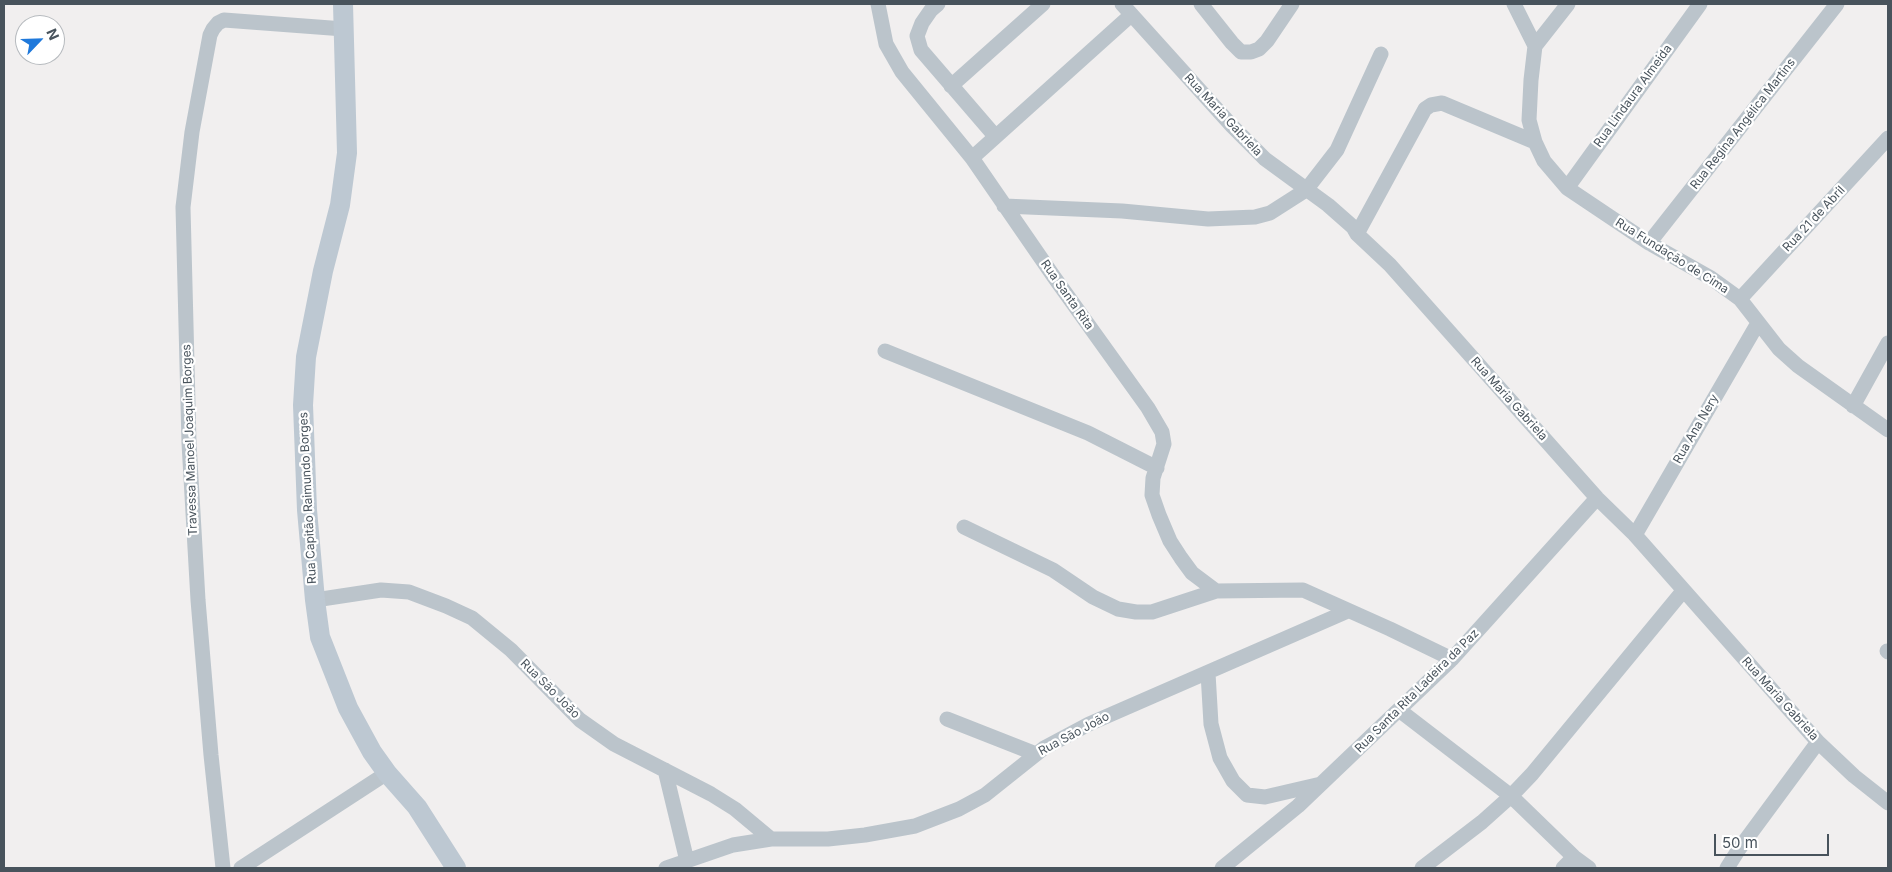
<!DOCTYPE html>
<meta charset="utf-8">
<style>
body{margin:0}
#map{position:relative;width:1892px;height:872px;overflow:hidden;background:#f1efef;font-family:Inter,sans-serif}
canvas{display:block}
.frame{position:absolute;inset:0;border:5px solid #48535c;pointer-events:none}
.north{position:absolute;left:15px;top:15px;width:50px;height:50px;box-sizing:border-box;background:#fff;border:1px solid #b6babe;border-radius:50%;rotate:66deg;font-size:14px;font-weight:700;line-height:20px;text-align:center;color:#48535c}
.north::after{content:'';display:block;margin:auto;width:18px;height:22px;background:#1f79db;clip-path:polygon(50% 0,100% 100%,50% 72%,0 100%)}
.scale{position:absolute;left:1714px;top:834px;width:115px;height:22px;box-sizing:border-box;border:2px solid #48535c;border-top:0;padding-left:6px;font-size:15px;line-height:18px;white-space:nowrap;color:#48535c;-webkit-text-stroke:4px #fff;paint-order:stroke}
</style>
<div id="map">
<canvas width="1892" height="872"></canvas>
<div class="frame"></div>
<div class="north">N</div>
<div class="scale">50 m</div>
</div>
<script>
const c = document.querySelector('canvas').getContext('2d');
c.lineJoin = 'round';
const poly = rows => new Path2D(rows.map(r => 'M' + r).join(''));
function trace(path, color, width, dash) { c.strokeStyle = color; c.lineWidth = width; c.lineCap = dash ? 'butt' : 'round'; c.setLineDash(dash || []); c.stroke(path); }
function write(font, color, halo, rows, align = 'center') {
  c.font = font + ' Inter,sans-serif'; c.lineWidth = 4.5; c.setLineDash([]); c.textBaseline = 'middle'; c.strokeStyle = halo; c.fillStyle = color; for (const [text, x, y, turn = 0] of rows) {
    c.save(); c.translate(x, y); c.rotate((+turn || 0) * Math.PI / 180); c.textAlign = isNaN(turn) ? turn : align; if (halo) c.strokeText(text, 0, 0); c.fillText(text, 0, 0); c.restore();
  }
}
const street = poly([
 [878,4,886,44,902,72,972,158,1054,277,1148,408,1162,432,1164,444,1153,478,1152,495,1159,515,1170,541,1181,558,1192,573,1216,591],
 [938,4,931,10,922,23,917,36,921,50,995,136],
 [1122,4,1232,126,1265,159,1328,205,1353,227,1357,234,1390,265,1597,498,1635,535,1818,742,1854,776,1888,803],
 [1201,4,1232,43,1241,52,1251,52,1259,49,1267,41,1292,4],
 [1514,4,1535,46],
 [1568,4,1535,46,1531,80,1529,120,1535,142,1544,161,1567,188,1649,243,1711,278,1740,299,1779,349,1798,366,1888,430],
 [951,86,1043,4],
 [972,158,1131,15],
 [1567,188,1700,4],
 [1004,206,1122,211,1208,219,1255,217,1270,213,1306,190,1337,150,1381,54],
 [1357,234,1425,109,1431,105,1442,103,1535,142],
 [1649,243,1837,4],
 [1740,299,1888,138],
 [885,351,1088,433,1157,468],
 [1853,406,1888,343],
 [964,527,1053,570,1093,597,1118,609,1136,612,1152,612,1216,591,1303,590,1390,629,1452,659],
 [1635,535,1758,323],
 [315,600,381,590,409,592,446,606,472,618,511,650,580,720,614,744,711,794,735,809,771,839],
 [1887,651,1888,652],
 [1208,673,1211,724,1220,758,1233,781,1247,795,1265,797,1321,784],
 [1399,710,1511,796,1574,857,1589,868],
 [947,719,1036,754],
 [665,770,687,861],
 [223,868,211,755,198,600,189,443,183,207,192,132,210,35,213,29,218,23,224,20,344,29],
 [241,868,387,773],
 [666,868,733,845,771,839,828,839,865,835,915,826,959,809,985,795,1044,748,1089,724,1348,611],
 [1222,868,1298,806,1452,659,1597,498],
 [1422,868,1482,822,1511,796,1532,774,1683,591],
 [1563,868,1574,857],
 [1727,868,1739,849,1818,742]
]);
const secondary = poly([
 [343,4,347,153,340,205,323,271,306,357,303,405,307,510,315,600,320,637,348,708,372,752,387,773,417,807,456,868]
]);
const streetNames = [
 ["Rua Lindaura Almeida",1633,96,-54],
 ["Rua Maria Gabriela",1223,115,47],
 ["Rua Regina Angélica Martins",1743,124,-52],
 ["Rua 21 de Abril",1814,219,-47],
 ["Rua Fundação de Cima",1672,256,32],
 ["Rua Santa Rita",1067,295,55],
 ["Rua Maria Gabriela",1509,399,48],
 ["Rua Ana Nery",1696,429,-60],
 ["Travessa Manoel Joaquim Borges",190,440,-92],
 ["Rua Capitão Raimundo Borges",308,498,-93],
 ["Rua São João",550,689,45],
 ["Rua Santa Rita Ladeira da Paz",1417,691,-45],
 ["Rua Maria Gabriela",1780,699,48],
 ["Rua São João",1074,734,-28]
];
trace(street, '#bbc4cb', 15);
trace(secondary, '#bdc8d2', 20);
write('12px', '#48535c', '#fff', streetNames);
</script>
